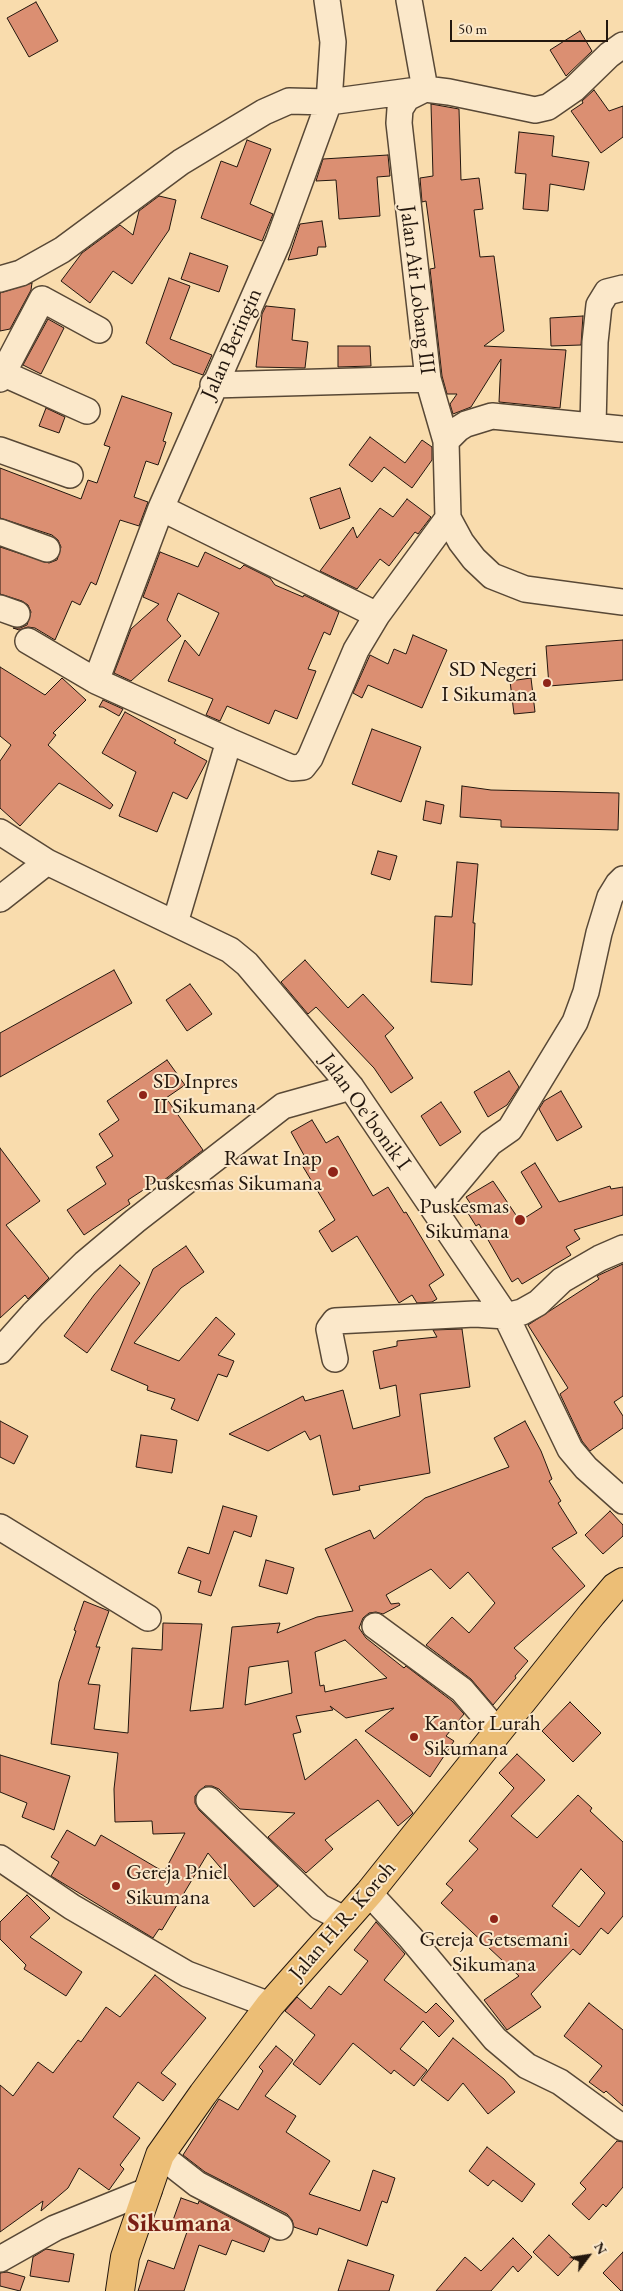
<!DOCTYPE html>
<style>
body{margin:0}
#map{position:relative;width:623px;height:2291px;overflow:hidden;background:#f9dcad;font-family:"EB Garamond",serif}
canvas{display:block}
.north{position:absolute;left:563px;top:2231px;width:50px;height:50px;-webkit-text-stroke:4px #fbe8ca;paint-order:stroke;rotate:59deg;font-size:14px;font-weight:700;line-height:20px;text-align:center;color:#23170e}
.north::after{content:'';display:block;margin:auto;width:18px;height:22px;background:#23170e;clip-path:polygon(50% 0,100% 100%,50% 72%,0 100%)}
.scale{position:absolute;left:450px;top:20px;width:158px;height:22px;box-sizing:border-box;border:2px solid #23170e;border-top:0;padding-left:6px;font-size:15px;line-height:18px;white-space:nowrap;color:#23170e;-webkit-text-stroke:4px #fbe8ca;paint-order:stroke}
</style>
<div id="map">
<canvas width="623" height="2291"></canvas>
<div class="north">N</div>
<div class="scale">50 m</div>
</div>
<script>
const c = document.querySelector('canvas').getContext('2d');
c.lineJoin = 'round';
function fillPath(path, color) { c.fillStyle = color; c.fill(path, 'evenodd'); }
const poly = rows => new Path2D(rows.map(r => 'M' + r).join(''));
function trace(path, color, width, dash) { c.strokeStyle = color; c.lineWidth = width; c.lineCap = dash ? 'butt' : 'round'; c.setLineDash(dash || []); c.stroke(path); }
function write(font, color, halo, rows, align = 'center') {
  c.font = font + ' "EB Garamond",serif'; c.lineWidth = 4; c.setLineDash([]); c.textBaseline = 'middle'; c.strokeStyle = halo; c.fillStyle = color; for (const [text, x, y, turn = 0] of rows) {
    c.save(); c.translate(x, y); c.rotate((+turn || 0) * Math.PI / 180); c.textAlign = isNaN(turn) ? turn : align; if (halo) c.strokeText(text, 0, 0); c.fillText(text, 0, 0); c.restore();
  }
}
const building = poly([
 [36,2,58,41,29,57,7,18,36,2],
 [580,31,592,51,566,76,550,50,580,31],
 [594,90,609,111,623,106,623,137,601,153,571,111,583,103,582,101,594,90],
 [431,104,459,109,461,180,479,178,483,209,474,210,480,257,494,256,504,331,484,346,566,350,560,408,499,402,501,359,471,407,453,414,450,404,457,394,447,394,442,376,430,269,435,268,426,201,422,202,420,178,433,176,431,104],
 [519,132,554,136,552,156,589,162,584,190,550,184,548,211,523,209,526,174,515,173,519,132],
 [247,140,271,149,250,204,273,214,262,241,201,218,221,161,237,167,247,140],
 [388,155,390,176,377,177,380,216,339,219,336,180,316,181,323,159,388,155],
 [159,196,176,200,169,230,132,284,113,271,90,303,61,281,82,253,120,225,133,235,139,211,159,196],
 [322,221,326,247,318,247,317,255,288,260,300,224,322,221],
 [190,253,228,266,219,292,181,279,190,253],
 [169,278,190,286,170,339,212,355,203,375,173,364,146,343,169,278],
 [32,283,31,290,10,329,0,331,0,293,32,283],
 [266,306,295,309,292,340,308,342,305,368,256,367,262,314,266,306],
 [583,316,581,345,551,346,550,318,583,316],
 [48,319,64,328,41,374,23,365,48,319],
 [338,346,370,346,371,366,338,367,338,346],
 [122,396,172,413,163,441,166,442,158,465,146,461,134,497,148,502,139,526,120,520,96,585,91,582,80,605,72,601,55,640,35,628,28,627,19,630,13,628,20,628,27,625,31,612,28,605,22,601,0,594,0,547,49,563,57,560,61,547,58,540,52,535,0,518,0,468,81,499,88,480,97,483,110,447,104,445,122,396],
 [46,408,65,417,59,433,39,426,46,408],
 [370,437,405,463,422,440,432,447,432,460,412,488,384,467,372,482,349,465,370,437],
 [340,488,350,518,320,529,310,498,340,488],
 [407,499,431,517,418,534,415,532,389,566,380,559,357,589,320,571,353,527,357,538,380,508,393,517,407,499],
 [160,552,198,567,205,552,240,569,244,565,270,578,275,585,303,597,304,595,339,612,330,635,324,632,308,669,316,671,297,719,275,710,269,724,227,706,220,721,206,715,213,699,168,681,185,640,199,656,219,613,178,593,167,620,181,636,131,681,114,673,131,629,159,604,143,597,160,552],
 [413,635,447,650,422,708,368,685,362,698,353,693,370,655,388,664,394,649,406,654,413,635],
 [623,640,623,680,549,686,546,646,623,640],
 [0,667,45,695,62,678,86,700,53,733,56,735,48,745,113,805,110,809,59,783,20,826,0,808,0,761,11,745,0,736,0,667],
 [531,678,535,712,514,714,510,681,531,678],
 [103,700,123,709,119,716,103,707,99,707,103,700],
 [125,712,176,740,174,743,207,761,187,799,173,792,157,832,119,816,136,772,102,753,125,712],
 [372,729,421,747,401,802,352,784,372,729],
 [462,786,491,790,619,793,618,830,501,827,501,820,460,817,462,786],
 [426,801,444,805,441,824,423,820,426,801],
 [378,851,397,856,390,880,371,874,378,851],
 [457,862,478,864,473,923,475,923,472,985,431,982,435,916,452,917,457,862],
 [305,960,348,1008,363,994,394,1028,385,1036,413,1078,391,1093,374,1068,316,1007,308,1014,281,982,305,960],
 [114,970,132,1003,0,1077,0,1033,114,970],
 [190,984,212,1014,187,1031,166,1000,190,984],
 [167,1060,185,1085,166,1098,203,1150,159,1184,157,1181,128,1200,130,1204,84,1235,67,1210,106,1184,96,1167,113,1156,99,1134,119,1120,107,1101,167,1060],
 [509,1071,519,1087,507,1105,488,1117,474,1092,509,1071],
 [561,1091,582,1127,557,1141,539,1109,544,1101,561,1091],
 [441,1102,461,1132,440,1146,421,1116,441,1102],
 [312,1120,326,1143,338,1136,373,1196,388,1187,404,1213,406,1212,444,1275,429,1285,437,1299,432,1302,417,1303,412,1295,399,1303,357,1236,332,1252,319,1231,335,1220,299,1160,305,1157,291,1132,312,1120],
 [0,1148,40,1201,6,1225,49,1278,28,1299,25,1295,0,1318,0,1148],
 [535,1163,559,1202,610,1186,611,1189,623,1187,623,1215,574,1230,580,1239,566,1247,571,1255,522,1284,518,1278,512,1282,479,1224,476,1226,466,1210,472,1206,466,1197,493,1181,520,1221,542,1207,521,1172,535,1163],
 [186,1246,204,1272,181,1288,134,1343,179,1361,216,1317,235,1334,218,1355,234,1361,227,1377,218,1374,198,1421,171,1409,175,1399,147,1390,148,1386,111,1370,153,1269,186,1246],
 [623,1264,623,1396,614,1402,623,1416,623,1428,590,1451,582,1441,560,1394,568,1388,528,1325,599,1279,597,1276,623,1264],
 [120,1265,140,1283,87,1353,64,1336,94,1295,120,1265],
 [462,1329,470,1387,420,1394,430,1473,359,1486,360,1490,333,1495,320,1435,310,1440,305,1431,268,1451,229,1434,303,1396,305,1401,343,1390,353,1429,400,1416,396,1385,380,1389,373,1351,397,1346,397,1341,437,1337,433,1330,462,1329],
 [0,1421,28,1436,14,1464,0,1457,0,1421],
 [525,1421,541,1451,552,1479,549,1481,561,1501,558,1503,577,1533,552,1548,585,1586,514,1648,528,1661,515,1676,516,1678,493,1705,471,1679,426,1645,452,1617,469,1633,495,1603,468,1572,450,1589,431,1569,386,1595,391,1604,399,1603,400,1605,383,1614,376,1612,369,1613,363,1618,359,1628,366,1638,404,1668,406,1666,452,1701,464,1714,446,1736,454,1741,430,1777,365,1731,394,1708,346,1718,330,1706,333,1710,296,1716,301,1732,293,1734,305,1780,356,1739,413,1813,410,1816,398,1826,378,1800,325,1840,333,1849,306,1873,268,1837,295,1813,240,1809,219,1789,212,1786,205,1786,195,1796,195,1803,199,1810,278,1886,254,1907,208,1853,162,1930,159,1929,153,1938,51,1876,59,1862,51,1857,67,1830,95,1846,101,1835,164,1872,185,1833,153,1834,152,1821,115,1822,114,1789,118,1753,51,1744,59,1682,76,1631,74,1630,84,1601,109,1611,96,1647,100,1647,88,1684,100,1685,94,1729,128,1733,132,1648,162,1650,163,1623,202,1624,190,1711,223,1708,232,1627,280,1623,277,1633,317,1617,353,1611,325,1549,370,1530,374,1539,425,1498,509,1467,494,1438,525,1421],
 [345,1640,387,1678,325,1692,324,1685,320,1686,315,1652,345,1640],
 [288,1661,292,1693,245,1705,249,1667,288,1661],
 [141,1435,177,1440,172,1473,136,1467,141,1435],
 [223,1506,257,1516,251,1537,234,1531,211,1596,198,1592,201,1581,178,1573,188,1547,209,1554,223,1506],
 [610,1511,623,1525,623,1536,603,1554,585,1535,610,1511],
 [266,1560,294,1568,287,1594,259,1586,266,1560],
 [570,1702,601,1733,573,1762,542,1731,570,1702],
 [517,1754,545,1780,511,1816,537,1838,578,1795,592,1808,590,1811,623,1842,623,1916,608,1934,601,1928,580,1955,573,1949,531,1994,541,2007,507,2030,484,2000,519,1976,441,1903,453,1890,446,1884,478,1849,469,1841,514,1788,499,1773,517,1754],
 [581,1869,605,1893,579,1927,552,1906,581,1869],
 [0,1755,70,1776,54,1830,22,1817,27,1803,0,1792,0,1755],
 [27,1895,50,1918,30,1937,82,1972,66,1996,24,1969,26,1965,0,1939,0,1922,27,1895],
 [376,1922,405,1954,384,1980,426,2013,436,2003,454,2021,439,2037,423,2021,400,2049,427,2070,414,2086,394,2070,391,2074,353,2043,320,2085,293,2064,315,2035,285,2011,297,1997,311,2009,329,1986,341,1995,368,1961,354,1950,376,1922],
 [155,1975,206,2018,161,2073,176,2084,163,2101,138,2082,113,2117,140,2138,120,2165,124,2169,109,2190,79,2168,68,2188,41,2211,43,2201,0,2232,0,2085,13,2096,38,2062,53,2073,78,2040,81,2042,106,2007,120,2017,155,1975],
 [589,2003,623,2030,623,2106,606,2091,604,2093,589,2082,602,2066,564,2036,589,2003],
 [453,2038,504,2079,515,2092,488,2114,463,2083,448,2101,421,2080,453,2038],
 [276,2046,293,2060,265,2096,296,2116,286,2132,330,2161,309,2194,360,2211,373,2170,395,2178,387,2203,382,2201,367,2246,319,2228,317,2235,294,2227,292,2220,287,2214,205,2172,183,2155,219,2099,238,2110,263,2071,259,2067,276,2046],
 [617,2141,623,2142,623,2187,606,2207,603,2204,589,2220,572,2204,586,2189,580,2183,617,2141],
 [487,2147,535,2184,522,2202,493,2180,488,2186,469,2171,487,2147],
 [181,2198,198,2204,199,2201,270,2238,264,2252,232,2240,226,2255,199,2245,184,2291,138,2291,148,2260,174,2269,188,2229,172,2223,181,2198],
 [549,2235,574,2259,558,2276,533,2252,549,2235],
 [513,2238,532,2257,518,2272,513,2266,491,2291,436,2291,465,2257,481,2271,513,2238],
 [46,2249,74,2254,69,2282,30,2276,33,2257,46,2249],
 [623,2252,623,2291,621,2291,603,2273,623,2252],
 [348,2260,394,2275,389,2291,338,2291,348,2260],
 [7,2272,25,2277,20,2291,0,2286,0,2273,7,2272]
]);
const minor = poly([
 [623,45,609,55,574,89,548,107,535,110,449,92,425,89,407,98,400,109,399,123,428,379,446,441,448,518,461,542,474,559,492,576,525,589,623,602],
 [0,279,21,273,62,250,181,162,264,112,289,101,329,102,425,89,409,0],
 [2,373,87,411],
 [0,379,42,299,99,330],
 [213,385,428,379],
 [593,426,595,342,599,305,607,292,623,288],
 [446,441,458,429,466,424,492,416,623,429],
 [0,450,70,475],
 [161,508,377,615],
 [0,532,47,549],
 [0,608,17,614],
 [28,641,96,681,229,741],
 [96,681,161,508,278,242,329,102,333,42,327,0],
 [0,832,47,862,230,950,247,964,351,1087,506,1316,570,1449,586,1468,623,1501],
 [0,899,47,862],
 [175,923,229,741,292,768,303,767,310,758,356,650,377,615,448,518],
 [435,1209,490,1143,510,1129,575,1022,586,992,599,933,610,897,618,884,623,879],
 [0,1351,33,1314,85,1263,135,1221,283,1106,351,1087],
 [335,1359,329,1329,335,1321,475,1314,506,1316,522,1312,538,1303,562,1280,600,1258,623,1248],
 [0,1527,148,1618],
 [375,1626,462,1690,497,1731],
 [209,1800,320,1907,346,1920],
 [0,1858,72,1907,187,1974,270,2005],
 [369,1893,410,1937,495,2039,527,2066,560,2082,623,2128],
 [160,2155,197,2184,280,2227],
 [0,2259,55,2228,149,2190]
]);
const major = poly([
 [120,2291,125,2257,160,2155,203,2094,270,2005,369,1893,592,1614,615,1587,623,1582]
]);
const markers = [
 [547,683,5,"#8f2418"],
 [143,1095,5,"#8f2418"],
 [333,1172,6,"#8f2418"],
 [520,1220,6,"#8f2418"],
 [414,1737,5,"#8f2418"],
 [116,1886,5,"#8f2418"],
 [494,1919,5,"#8f2418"]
];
const streetNames = [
 ["Jalan Air Lobang III",417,290,83],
 ["Jalan Beringin",232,344,-66],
 ["Jalan Oe'bonik I",365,1112,54],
 ["Jalan H.R. Koroh",343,1921,-49]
];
const poiNames = [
 ["SD Negeri",537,670],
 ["I Sikumana",537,695],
 ["SD Inpres",153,1082,"left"],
 ["II Sikumana",153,1107,"left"],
 ["Rawat Inap",322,1159],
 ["Puskesmas Sikumana",322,1184],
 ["Puskesmas",509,1207],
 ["Sikumana",509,1232],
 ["Kantor Lurah",424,1724,"left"],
 ["Sikumana",424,1749,"left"],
 ["Gereja Pniel",126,1873,"left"],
 ["Sikumana",126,1898,"left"],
 ["Gereja Getsemani",494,1940,"center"],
 ["Sikumana",494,1965,"center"]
];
const quarterNames = [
 ["Sikumana",179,2224]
];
fillPath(building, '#db8f72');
trace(building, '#23170e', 1);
trace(minor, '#584836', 28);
trace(major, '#23170e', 30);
trace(minor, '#fbe8ca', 25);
trace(major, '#ecbe76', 28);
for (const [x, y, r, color] of markers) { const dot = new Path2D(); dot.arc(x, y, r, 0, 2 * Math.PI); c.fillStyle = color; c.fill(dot); trace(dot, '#fbe8ca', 2); }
write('22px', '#23170e', '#fbe8ca', streetNames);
write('22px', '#23170e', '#fbe8ca', poiNames, 'right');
write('bold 25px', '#7a1f14', '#fbe8ca', quarterNames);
</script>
